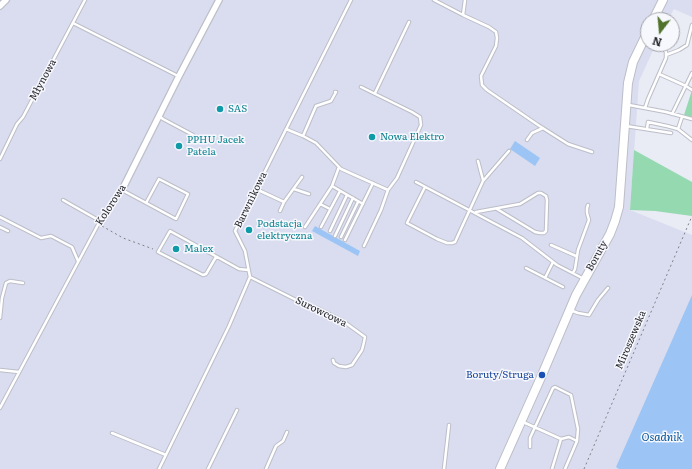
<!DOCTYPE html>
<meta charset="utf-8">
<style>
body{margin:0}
#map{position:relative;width:692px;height:469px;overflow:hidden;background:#e9ebf5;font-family:Literata,serif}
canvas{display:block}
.north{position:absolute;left:640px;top:12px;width:40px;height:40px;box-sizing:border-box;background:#f7f8fe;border:1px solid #a3a4a9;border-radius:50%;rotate:196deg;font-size:11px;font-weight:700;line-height:16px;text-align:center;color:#25262a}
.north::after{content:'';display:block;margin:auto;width:14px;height:18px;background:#50722a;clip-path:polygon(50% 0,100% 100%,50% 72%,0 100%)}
</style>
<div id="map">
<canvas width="692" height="469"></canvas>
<div class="north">N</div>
</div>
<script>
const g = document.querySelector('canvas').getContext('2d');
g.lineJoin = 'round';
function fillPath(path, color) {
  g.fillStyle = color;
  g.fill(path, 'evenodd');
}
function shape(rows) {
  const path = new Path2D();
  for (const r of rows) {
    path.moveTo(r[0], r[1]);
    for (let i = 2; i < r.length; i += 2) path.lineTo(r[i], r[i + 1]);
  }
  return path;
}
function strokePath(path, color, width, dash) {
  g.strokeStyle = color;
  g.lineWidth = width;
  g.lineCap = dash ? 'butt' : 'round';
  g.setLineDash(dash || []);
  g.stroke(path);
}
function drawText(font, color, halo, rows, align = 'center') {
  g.font = font + ' Literata,serif';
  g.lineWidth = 3;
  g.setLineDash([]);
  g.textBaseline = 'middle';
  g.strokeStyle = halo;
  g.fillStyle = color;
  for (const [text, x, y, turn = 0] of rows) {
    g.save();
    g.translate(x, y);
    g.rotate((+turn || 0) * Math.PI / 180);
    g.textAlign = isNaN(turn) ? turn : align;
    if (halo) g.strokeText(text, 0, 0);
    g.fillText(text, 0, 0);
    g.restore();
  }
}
const built = shape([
 [0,0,692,0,692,17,674,9,668,20,648,20,648,44,656,44,639,81,630,210,692,235,692,469,0,469]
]);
const green = shape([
 [692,90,692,120,684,115],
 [634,150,692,182,692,216,655,211,630,210]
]);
const water = shape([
 [515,141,540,158,535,166,510,149],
 [315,226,360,251,358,256,312,231],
 [692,295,692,469,619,469,616,467]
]);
const path = shape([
 [102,226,123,238,153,249],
 [584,469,692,216]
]);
const lane = shape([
 [434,0,463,15,489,27,496,32,497,38,496,46,481,76,482,85,487,90,538,125,568,144,592,152],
 [463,15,465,0],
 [73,23,178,76],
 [666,55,679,50,687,45,692,25],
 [659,74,686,86,692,90],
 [375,93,409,22],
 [629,105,666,112,692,119],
 [645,108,648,99,666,58,666,52,664,49,652,44],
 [672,114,692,73],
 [159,116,163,119,193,135],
 [626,126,671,133],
 [286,129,303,136,316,143,341,169,388,190,397,178,421,125,420,117,412,112,361,87],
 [647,129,648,122,667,126,678,129,692,140],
 [678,129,682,117],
 [303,136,316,106,331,101,336,92,335,92],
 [527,140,532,133,543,128],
 [0,159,17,124,23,117,85,0],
 [478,161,483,180],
 [416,182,522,238,557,265,584,279],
 [332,186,363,204],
 [425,187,407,223,437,239,447,243,452,243,455,242,483,181,509,151],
 [256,189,284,202,280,211],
 [294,189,309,194],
 [63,200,100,221],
 [284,202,302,177],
 [320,204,330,209],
 [476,212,520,204,538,193,541,193,546,196,547,200,546,231,544,233,540,233,535,232,497,209],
 [0,217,41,238,51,236,72,247,78,261],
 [0,227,8,231],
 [305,227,332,186,339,167],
 [321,227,340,191],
 [330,231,347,195],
 [335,236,353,198],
 [341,237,358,202],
 [345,240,373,183],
 [551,245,576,256],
 [364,246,381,210,388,190],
 [216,257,206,274,203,275,158,252,170,231,239,269,248,270],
 [526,268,563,287],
 [573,273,575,269,578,250,589,220,587,213,587,208,588,205],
 [250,277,296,300,317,308,343,321,365,337,364,342,362,350,352,365,346,367,339,366,334,363,333,360],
 [545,278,553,262],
 [570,310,578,313,589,315,598,300,608,288],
 [0,318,2,298,6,283,10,281,23,283],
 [0,370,19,372],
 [0,408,100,221,122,190,176,219,188,194,159,179,146,203],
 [523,422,561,439,552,469],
 [112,433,166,455],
 [561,439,569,437,577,441],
 [530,447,530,438,553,388,555,387,571,395,578,429,577,441,565,469],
 [159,469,229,326,250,277,245,251,235,231,351,0],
 [208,469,237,410],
 [266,469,276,446,283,441,287,432],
 [444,469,449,425]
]);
const street = shape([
 [0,6,6,0],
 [122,190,179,76,219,0]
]);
const secondary = shape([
 [653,20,663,0],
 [500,469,542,375,576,295,610,234,615,221,619,207,628,83,633,62,648,31]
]);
const markers = [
 [220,109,4,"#0f9aa8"],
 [372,137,4,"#0f9aa8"],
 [179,146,4,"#0f9aa8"],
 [249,230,4,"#0f9aa8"],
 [176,249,4,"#0f9aa8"],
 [542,375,4,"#1a4fb4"]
];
const streetNames = [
 ["Młynowa",43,80,-62],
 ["Barwnikowa",251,200,-64],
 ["Kolorowa",111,205,-57],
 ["Boruty",597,256,-61],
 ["Surowcowa",321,312,26],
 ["Miroszewska",631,340,-67]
];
const cultureNames = [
 ["SAS",228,109],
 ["Nowa Elektro",380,137],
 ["PPHU Jacek",187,140],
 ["Patela",187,152],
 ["Podstacja",257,224],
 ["elektryczna",257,236],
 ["Malex",184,249]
];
const transitNames = [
 ["Boruty/Struga",534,375]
];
const waterNames = [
 ["Osadnik",662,438]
];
fillPath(built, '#daddef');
fillPath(green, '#95d9b1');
fillPath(water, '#9cc5f5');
strokePath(lane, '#bcbec8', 4.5);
strokePath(street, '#bcbec8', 8);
strokePath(secondary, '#bcbec8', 10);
strokePath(path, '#7f8187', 1, [2, 3]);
strokePath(lane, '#fff', 2.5);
strokePath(street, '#fff', 5.5);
strokePath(secondary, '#fff', 8);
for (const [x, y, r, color] of markers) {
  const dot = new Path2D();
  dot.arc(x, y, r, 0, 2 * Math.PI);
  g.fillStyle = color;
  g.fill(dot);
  strokePath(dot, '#f7f8fe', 1.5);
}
drawText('10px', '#25262a', '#f7f8fe', streetNames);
drawText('10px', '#0d838f', '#f7f8fe', cultureNames, 'left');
drawText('10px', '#164399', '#f7f8fe', transitNames, 'right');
drawText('italic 11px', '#035398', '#f7f8fe', waterNames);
</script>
